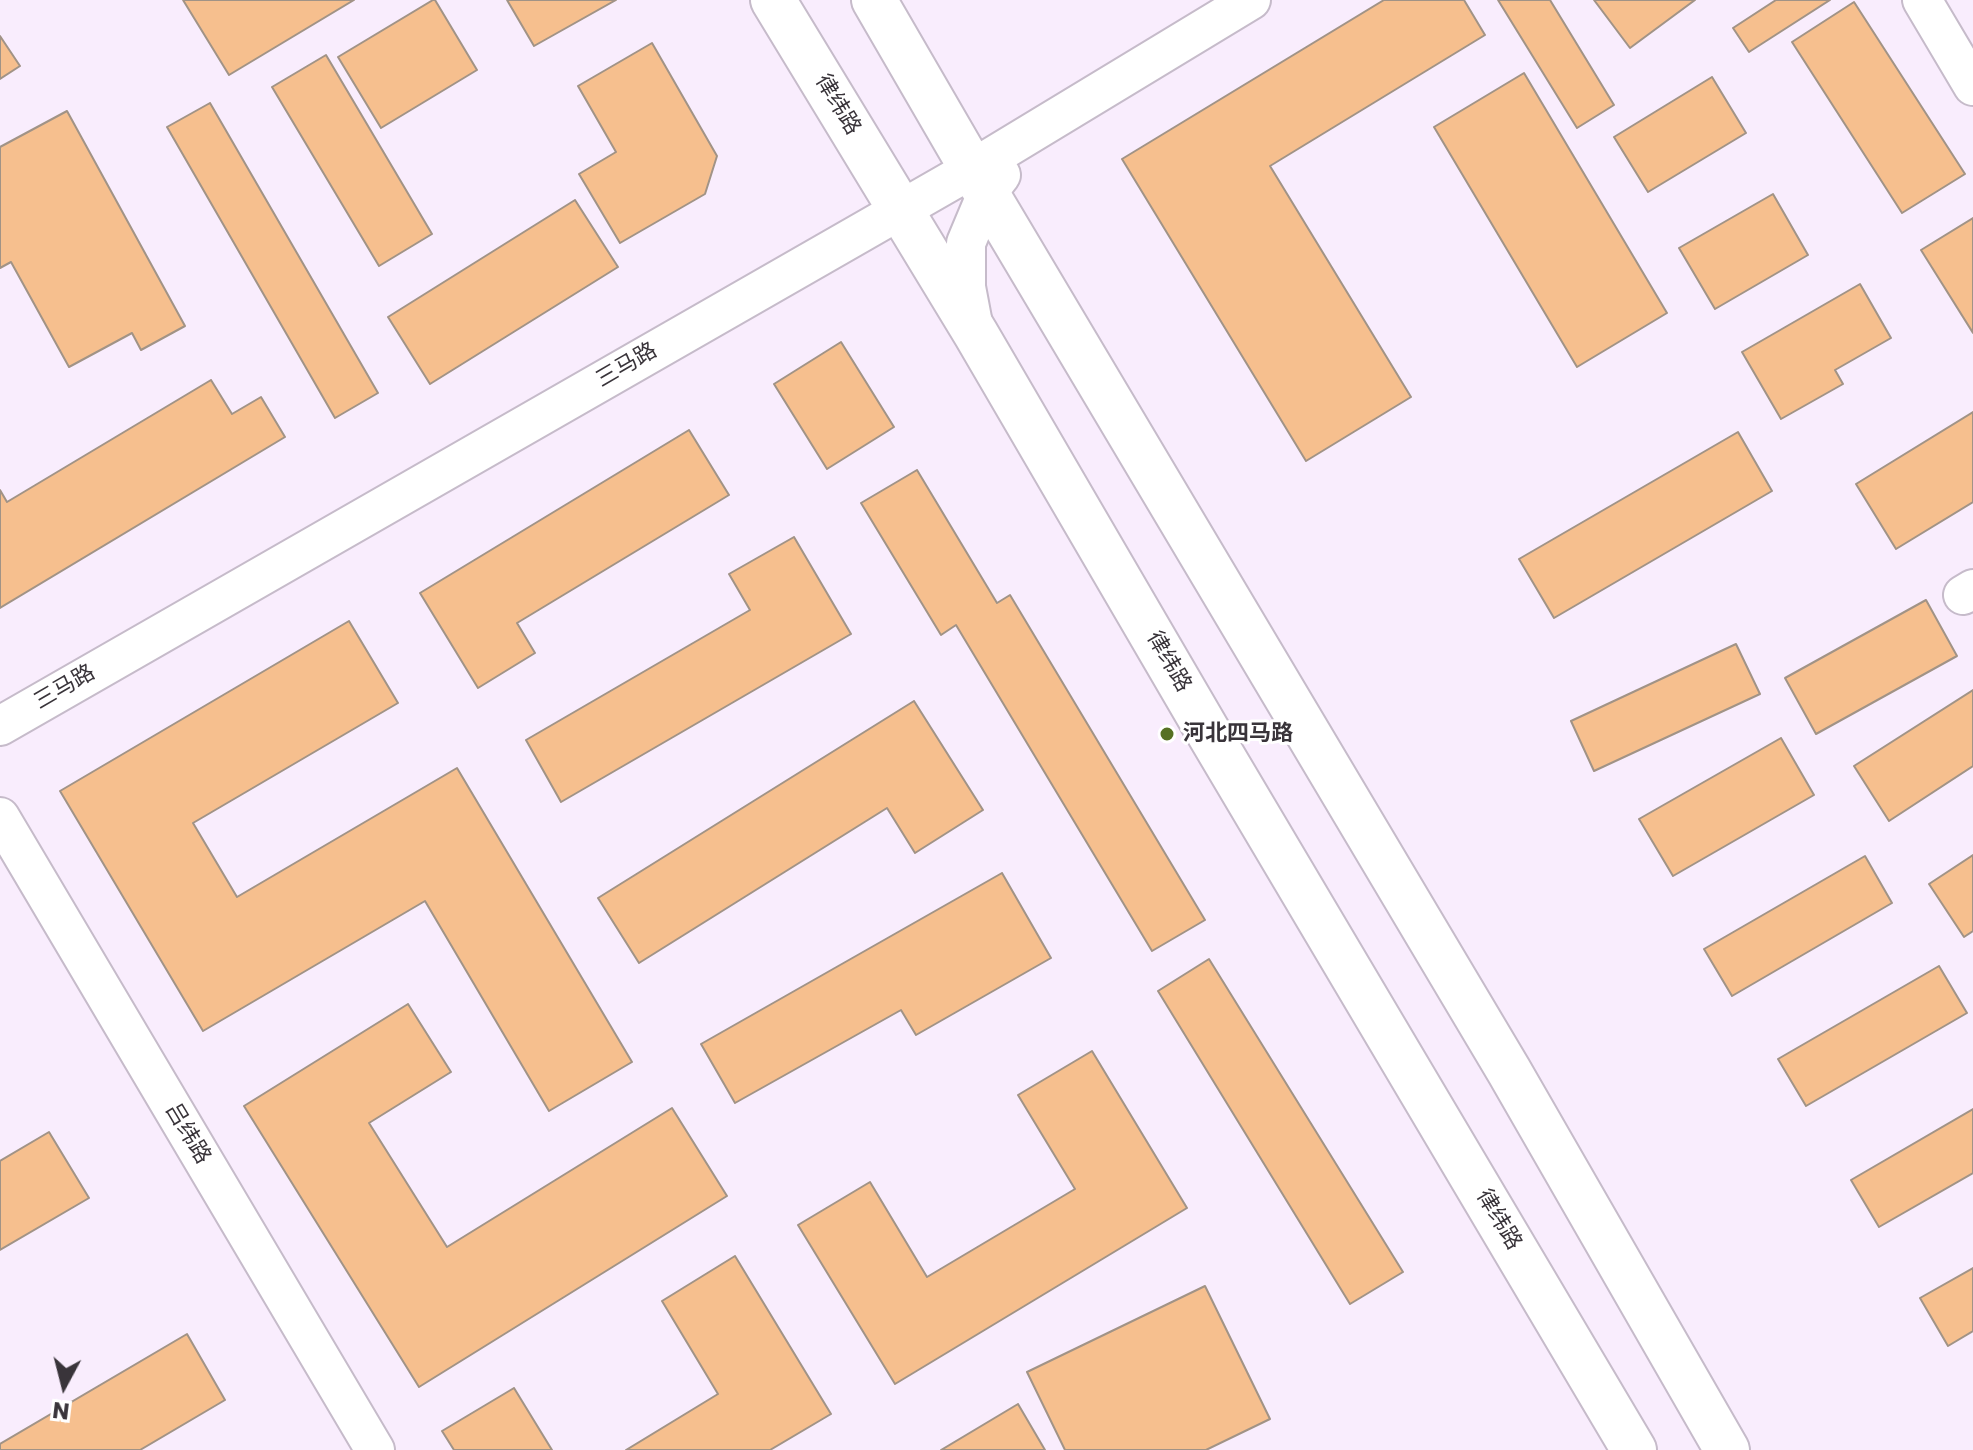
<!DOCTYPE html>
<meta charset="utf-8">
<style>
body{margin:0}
#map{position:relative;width:1973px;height:1450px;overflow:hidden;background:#f9edfd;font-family:Poppins,sans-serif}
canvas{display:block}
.north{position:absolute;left:24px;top:1346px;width:80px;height:80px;-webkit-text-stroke:6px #fff;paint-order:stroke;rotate:187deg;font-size:22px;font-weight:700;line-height:32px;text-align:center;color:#39343a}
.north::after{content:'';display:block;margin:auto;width:28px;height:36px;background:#39343a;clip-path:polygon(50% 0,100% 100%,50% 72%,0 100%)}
</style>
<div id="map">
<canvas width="1973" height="1450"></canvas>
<div class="north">N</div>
</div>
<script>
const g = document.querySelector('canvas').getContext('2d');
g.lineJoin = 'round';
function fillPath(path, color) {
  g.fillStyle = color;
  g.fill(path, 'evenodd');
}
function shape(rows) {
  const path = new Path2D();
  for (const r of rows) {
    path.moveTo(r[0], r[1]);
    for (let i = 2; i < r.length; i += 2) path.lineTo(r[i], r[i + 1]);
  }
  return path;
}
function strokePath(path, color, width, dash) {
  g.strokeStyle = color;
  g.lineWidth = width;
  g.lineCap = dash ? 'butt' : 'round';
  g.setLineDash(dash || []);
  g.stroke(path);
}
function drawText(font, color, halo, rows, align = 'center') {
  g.font = font + ' Poppins,"Noto Sans SC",sans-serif';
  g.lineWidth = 6;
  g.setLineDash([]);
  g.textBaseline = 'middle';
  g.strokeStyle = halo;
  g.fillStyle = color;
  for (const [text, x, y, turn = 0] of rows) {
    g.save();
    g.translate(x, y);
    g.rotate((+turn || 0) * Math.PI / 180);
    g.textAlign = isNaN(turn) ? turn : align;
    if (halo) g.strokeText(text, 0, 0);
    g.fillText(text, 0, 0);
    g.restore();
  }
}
const building = shape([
 [183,0,354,0,229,75,183,0],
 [433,0,435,0,477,70,381,128,338,57,433,0],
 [507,0,616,0,534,46,507,0],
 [1384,0,1464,0,1485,35,1270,166,1411,397,1306,461,1122,159,1384,0],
 [1498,0,1550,0,1614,105,1577,128,1498,0],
 [1594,0,1695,0,1630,48,1594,0],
 [1776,0,1830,0,1749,52,1733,28,1776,0],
 [1854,2,1965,174,1902,213,1792,42,1854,2],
 [0,36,20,66,0,79,0,36],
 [652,43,717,156,705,194,620,243,579,174,616,152,578,86,652,43],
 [326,55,432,234,379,266,272,87,326,55],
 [1524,73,1667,313,1577,367,1434,127,1524,73],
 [1712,77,1746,133,1648,192,1614,137,1712,77],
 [210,103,378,393,335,418,167,127,210,103],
 [67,111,185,326,141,350,132,333,69,367,11,262,0,268,0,147,67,111],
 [1773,194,1808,255,1715,309,1679,248,1773,194],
 [575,200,618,267,430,384,388,317,575,200],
 [1973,218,1973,333,1921,250,1973,218],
 [1860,284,1891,338,1835,370,1843,384,1781,419,1742,352,1860,284],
 [841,342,894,427,827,469,774,384,841,342],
 [211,380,232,414,261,397,285,437,0,608,0,490,7,502,211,380],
 [1973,412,1973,502,1896,549,1856,484,1973,412],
 [689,430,729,495,517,623,535,653,478,688,420,593,689,430],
 [1738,432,1772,491,1554,618,1519,559,1738,432],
 [917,470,997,603,1010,595,1205,920,1152,951,956,625,941,635,861,503,917,470],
 [794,537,851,634,561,802,526,740,750,610,729,574,794,537],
 [1926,600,1957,656,1816,734,1785,678,1926,600],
 [349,621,398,703,193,823,237,897,457,768,632,1062,549,1111,425,901,203,1031,60,791,349,621],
 [1736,644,1760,694,1594,771,1571,721,1736,644],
 [1973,690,1973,766,1889,821,1854,766,1973,690],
 [914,701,983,810,915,853,887,808,639,963,598,898,914,701],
 [1781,738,1814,795,1673,876,1639,819,1781,738],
 [1973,855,1973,931,1964,937,1929,884,1973,855],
 [1865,856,1892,903,1732,996,1704,949,1865,856],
 [1002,873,1051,958,916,1035,901,1010,735,1103,701,1044,1002,873],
 [1209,959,1403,1272,1350,1304,1158,991,1209,959],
 [1939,966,1967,1013,1806,1106,1778,1059,1939,966],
 [408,1004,451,1072,369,1123,447,1247,672,1108,727,1196,419,1387,244,1106,408,1004],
 [1092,1051,1187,1208,895,1384,798,1225,870,1182,927,1277,1075,1189,1018,1095,1092,1051],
 [1973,1109,1973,1173,1879,1227,1851,1180,1973,1109],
 [49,1132,89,1198,0,1250,0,1161,49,1132],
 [735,1256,831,1414,770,1450,626,1450,718,1394,662,1301,735,1256],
 [1973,1268,1973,1331,1948,1346,1920,1298,1973,1268],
 [1205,1286,1270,1419,1206,1450,1065,1450,1027,1372,1205,1286],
 [187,1334,225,1400,140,1450,0,1450,0,1444,187,1334],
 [514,1388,552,1450,454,1450,442,1431,514,1388],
 [1018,1404,1045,1450,941,1450,1018,1404]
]);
const minor = shape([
 [1922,0,1973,86],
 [973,324,966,287,966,243,987,193,1001,175],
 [1963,595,1973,589],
 [0,726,972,169,1251,0],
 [0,817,375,1450]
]);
const major = shape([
 [773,0,976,334,1207,730,1634,1450],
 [874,0,972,169,1509,1071,1727,1450]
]);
const markers = [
 [1167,734,8,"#567023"]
];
const streetNames = [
 ["律纬路",837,105,59],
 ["三马路",627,366,-30],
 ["律纬路",1168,662,60],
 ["三马路",65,688,-30],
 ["吕纬路",187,1134,59],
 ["律纬路",1498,1220,59]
];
const poiNames = [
 ["河北四马路",1183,734]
];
fillPath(building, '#f6bf8e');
strokePath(building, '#a19386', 2);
strokePath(minor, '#c6bbca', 42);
strokePath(major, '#c6bbca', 48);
strokePath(minor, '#fff', 38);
strokePath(major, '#fff', 44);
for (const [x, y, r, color] of markers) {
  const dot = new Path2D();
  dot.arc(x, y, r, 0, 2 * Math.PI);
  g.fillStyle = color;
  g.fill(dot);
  strokePath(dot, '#fff', 3);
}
drawText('22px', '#39343a', '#fff', streetNames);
drawText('bold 22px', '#39343a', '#fff', poiNames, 'left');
</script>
